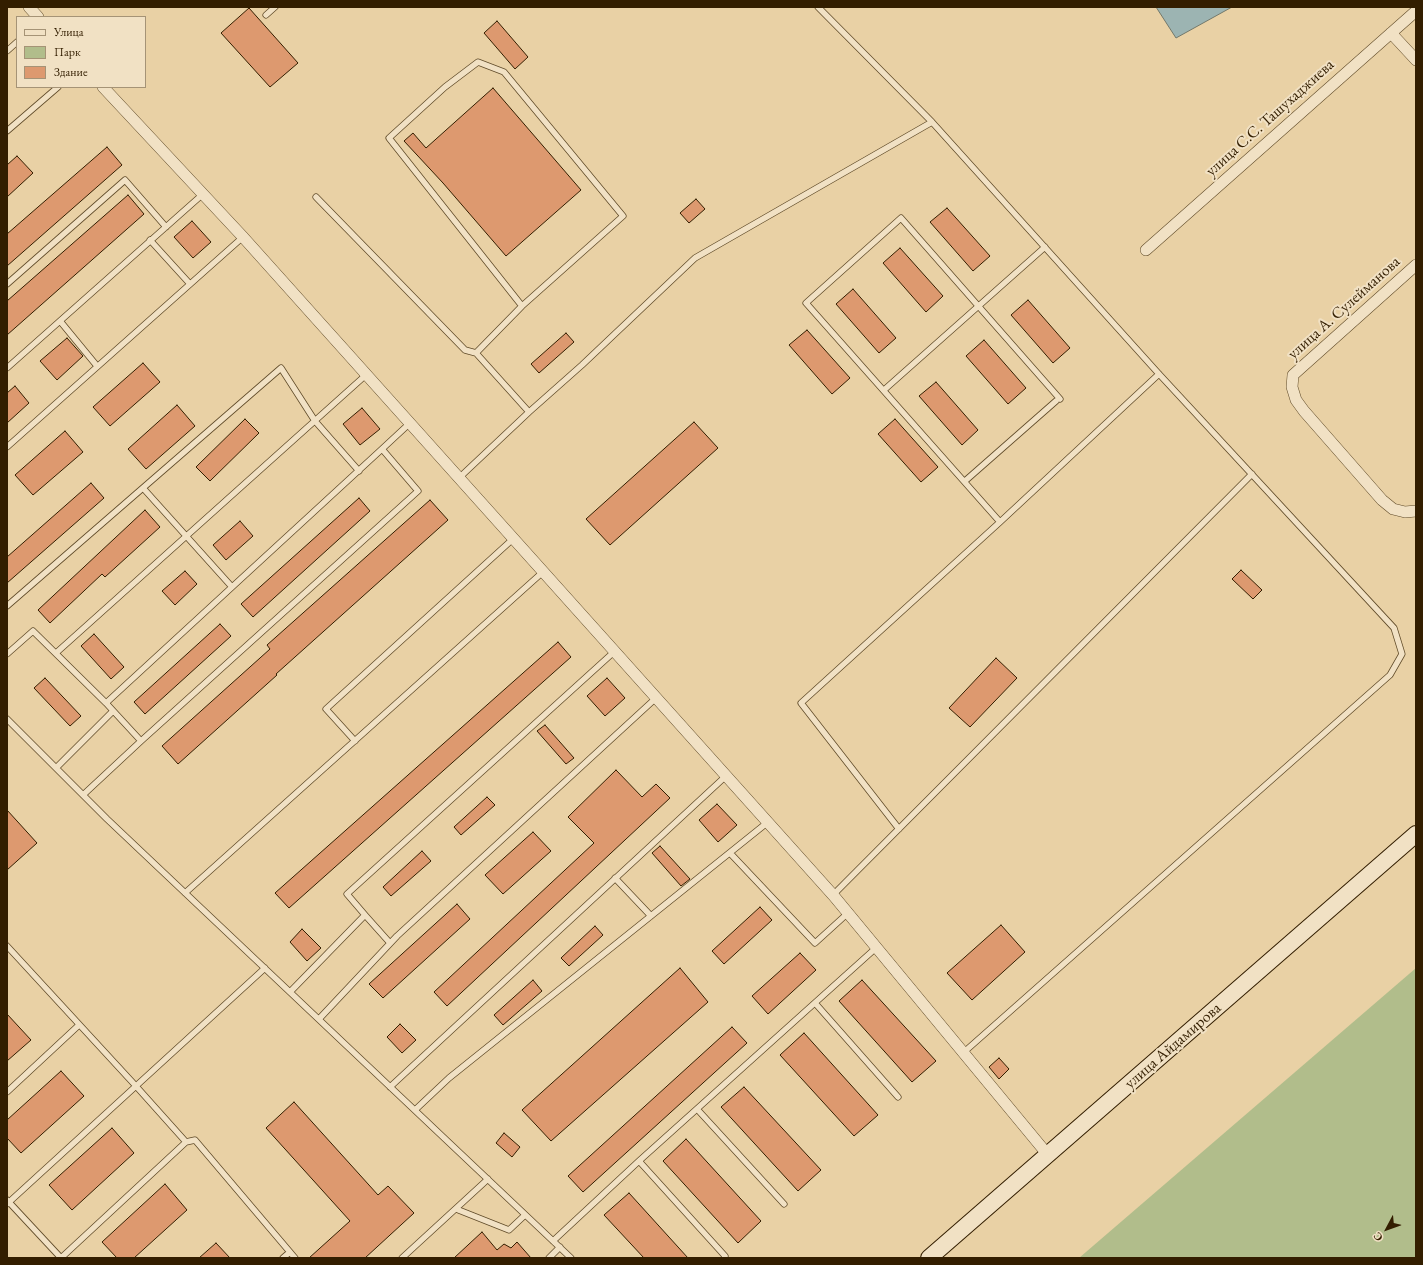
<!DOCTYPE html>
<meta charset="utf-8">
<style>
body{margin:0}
#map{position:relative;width:1423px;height:1265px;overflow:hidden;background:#e9d1a5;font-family:"EB Garamond",serif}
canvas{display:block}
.frame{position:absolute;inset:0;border:8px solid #331e00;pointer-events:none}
.legend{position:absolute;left:16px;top:16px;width:130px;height:72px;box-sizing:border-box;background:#f1e1c4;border:1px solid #a59376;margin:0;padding:5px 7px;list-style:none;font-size:12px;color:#331e00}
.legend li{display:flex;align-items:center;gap:8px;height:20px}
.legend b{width:20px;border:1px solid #a59376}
.north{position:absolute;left:1367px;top:1209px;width:40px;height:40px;-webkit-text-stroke:3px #f1e1c4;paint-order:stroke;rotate:229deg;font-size:11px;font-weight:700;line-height:16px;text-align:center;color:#331e00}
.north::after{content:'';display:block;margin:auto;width:14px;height:18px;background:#331e00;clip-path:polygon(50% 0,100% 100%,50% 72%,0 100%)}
</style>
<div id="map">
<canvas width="1423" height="1265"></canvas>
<div class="frame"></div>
<ul class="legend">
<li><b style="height:5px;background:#f1e1c4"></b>Улица</li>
<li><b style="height:11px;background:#b1bd8b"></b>Парк</li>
<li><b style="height:11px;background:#dd996f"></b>Здание</li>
</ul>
<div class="north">С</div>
</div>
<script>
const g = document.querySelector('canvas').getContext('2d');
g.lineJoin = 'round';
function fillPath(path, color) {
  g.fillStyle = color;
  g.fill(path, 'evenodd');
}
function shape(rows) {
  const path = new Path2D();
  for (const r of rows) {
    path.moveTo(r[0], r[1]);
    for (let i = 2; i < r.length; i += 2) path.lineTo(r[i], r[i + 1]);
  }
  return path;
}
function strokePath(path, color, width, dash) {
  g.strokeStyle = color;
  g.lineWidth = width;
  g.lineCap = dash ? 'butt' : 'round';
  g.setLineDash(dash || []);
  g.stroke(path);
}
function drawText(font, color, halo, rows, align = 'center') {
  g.font = font + ' "EB Garamond",serif';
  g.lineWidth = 4;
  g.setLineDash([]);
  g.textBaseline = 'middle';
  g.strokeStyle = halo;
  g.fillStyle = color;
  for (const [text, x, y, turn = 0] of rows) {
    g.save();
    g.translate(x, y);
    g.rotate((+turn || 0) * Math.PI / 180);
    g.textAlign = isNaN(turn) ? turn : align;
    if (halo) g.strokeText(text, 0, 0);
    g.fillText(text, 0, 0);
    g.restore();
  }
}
const green = shape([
 [1416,968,1416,1258,1079,1258]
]);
const water = shape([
 [1156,7,1232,7,1176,38,1156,7]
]);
const building = shape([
 [249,8,298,63,270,87,221,33,249,8],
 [497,21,528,57,515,69,484,33,497,21],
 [493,88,581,190,506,256,443,183,404,141,413,133,426,148,493,88],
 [107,147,122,165,7,266,7,234,107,147],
 [17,156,33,173,7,197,7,165,17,156],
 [128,195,144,214,7,335,7,301,128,195],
 [696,199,705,209,689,223,680,213,696,199],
 [947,208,990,256,973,271,930,222,947,208],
 [192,221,211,242,193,258,174,237,192,221],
 [900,248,943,296,926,312,883,263,900,248],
 [853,289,896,338,879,353,836,304,853,289],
 [1028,300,1070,348,1053,363,1011,315,1028,300],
 [807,330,850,378,832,394,789,345,807,330],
 [566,333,574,342,539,373,531,364,566,333],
 [67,338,83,356,57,380,40,361,67,338],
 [984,340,1026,388,1008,404,966,356,984,340],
 [143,363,160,382,110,426,93,407,143,363],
 [936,382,978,430,962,445,919,396,936,382],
 [15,386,29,403,7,423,7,393,15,386],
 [177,405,195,426,146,469,128,449,177,405],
 [362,408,380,429,360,445,343,424,362,408],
 [245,419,259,433,210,481,196,467,245,419],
 [895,419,938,467,921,482,878,434,895,419],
 [694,422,718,448,610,545,586,519,694,422],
 [65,431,83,452,33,495,15,475,65,431],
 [91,483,104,498,7,583,7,557,91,483],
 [359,498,370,511,253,617,241,604,359,498],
 [430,500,448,520,276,674,277,675,178,764,162,746,270,649,267,645,430,500],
 [145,510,160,527,105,577,102,574,50,623,38,610,145,510],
 [240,521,253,536,226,560,213,545,240,521],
 [1241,570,1262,590,1253,599,1232,579,1241,570],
 [185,571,197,584,175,605,162,591,185,571],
 [220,624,231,636,145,714,134,702,220,624],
 [94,634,124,667,111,679,81,646,94,634],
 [558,642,571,657,289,908,275,893,558,642],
 [996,658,1017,678,970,727,949,708,996,658],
 [45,678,81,716,70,726,34,688,45,678],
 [607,678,625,698,605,716,587,696,607,678],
 [545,725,574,758,566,764,537,731,545,725],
 [616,770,642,797,656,784,670,798,447,1006,434,992,594,843,568,817,616,770],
 [487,797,495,805,461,835,454,827,487,797],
 [717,804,737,825,718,842,699,820,717,804],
 [7,810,37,843,7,870,7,810],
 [533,832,551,851,503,894,485,875,533,832],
 [660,846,690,879,681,886,652,853,660,846],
 [422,851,431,861,391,896,383,887,422,851],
 [457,904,470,919,383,998,369,984,457,904],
 [760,907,772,920,724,964,712,951,760,907],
 [1001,925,1025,952,972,1000,947,973,1001,925],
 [595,926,603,935,569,966,561,958,595,926],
 [302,929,321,948,307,961,290,942,302,929],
 [800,953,816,970,768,1014,752,996,800,953],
 [680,968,708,1002,551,1141,522,1110,680,968],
 [533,980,542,991,503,1025,494,1015,533,980],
 [862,980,936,1061,912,1082,839,1001,862,980],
 [7,1014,31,1040,7,1061,7,1014],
 [400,1024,416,1040,402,1053,387,1037,400,1024],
 [732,1027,747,1043,583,1192,568,1176,732,1027],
 [804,1033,878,1115,854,1136,780,1055,804,1033],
 [999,1058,1009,1069,999,1079,989,1067,999,1058],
 [61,1071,84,1096,21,1153,7,1138,7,1120,61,1071],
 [744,1087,821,1170,798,1191,721,1107,744,1087],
 [294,1102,378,1195,388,1186,414,1213,365,1258,309,1258,350,1221,266,1128,294,1102],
 [112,1128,134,1153,72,1210,49,1185,112,1128],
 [504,1133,520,1147,512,1157,496,1143,504,1133],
 [686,1139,761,1221,738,1243,663,1161,686,1139],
 [165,1184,187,1210,134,1258,117,1258,102,1242,165,1184],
 [629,1193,688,1258,644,1258,604,1215,629,1193],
 [482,1232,497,1250,504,1244,511,1248,517,1242,531,1258,454,1258,482,1232],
 [216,1243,230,1258,199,1258,216,1243]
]);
const service = shape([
 [818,7,932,122,1159,374,1394,628,1402,654,1390,675,963,1053],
 [266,15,275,7],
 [7,51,17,42],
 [7,131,58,87],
 [316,197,465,350,476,353,529,412],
 [150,240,190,284],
 [7,284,125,180,166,227],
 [60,321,97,366],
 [476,353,522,306,623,216,504,72,478,62,445,87,389,138,522,306],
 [7,368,203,194],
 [884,390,1045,247],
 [7,447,243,237],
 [460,477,529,412,582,365,695,258,932,122],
 [965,481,1056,401],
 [143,488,232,587],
 [1000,522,806,303,901,218,1060,399],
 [7,606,281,368,315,421,359,471],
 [56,653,367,374],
 [7,654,33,631,106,703,141,741],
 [106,703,382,449],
 [7,719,107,819,571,1258],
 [355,741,326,709,514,538],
 [56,768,113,711],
 [83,795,141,741,418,491,382,449,410,423],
 [899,829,801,703,1000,522,1159,374],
 [730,853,815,943,848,913],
 [615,878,651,916],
 [185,893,544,571],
 [833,895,1252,474],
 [365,915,390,943],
 [7,946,135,1085,186,1142,195,1140,295,1258],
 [290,992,365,915,347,894,615,651],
 [815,1003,898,1097],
 [319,1019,397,936,656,698],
 [390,1087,727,775],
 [7,1092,79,1025],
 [697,1109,784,1204],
 [415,1110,449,1078,768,822],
 [639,1161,725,1256],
 [7,1200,61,1258],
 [7,1204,265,968],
 [456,1209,509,1230,525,1215],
 [553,1241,639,1161,877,947],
 [61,1258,186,1142],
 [283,1258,290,1252],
 [402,1258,488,1179],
 [549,1258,560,1247]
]);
const minor = shape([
 [29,7,38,17],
 [1391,33,1416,60],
 [103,87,243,237,833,895,1048,1155],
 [1146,250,1416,11],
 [1416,265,1293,375,1292,387,1296,400,1304,411,1382,500,1393,509,1405,512,1416,511]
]);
const secondary = shape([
 [929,1258,1416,834]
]);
const streetNames = [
 ["улица С.С. Ташухаджиева",1270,118,-42],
 ["улица А. Сулейманова",1344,308,-42],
 ["улица Айдамирова",1173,1046,-41]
];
fillPath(green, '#b1bd8b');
fillPath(water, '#9cb4b2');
strokePath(water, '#72786b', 1);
fillPath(building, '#dd996f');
strokePath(building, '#331e00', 1);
strokePath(service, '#604b29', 7);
strokePath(minor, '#604b29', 12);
strokePath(secondary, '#331e00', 18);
strokePath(service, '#f1e1c4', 5.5);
strokePath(minor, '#f1e1c4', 11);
strokePath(secondary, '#f1e1c4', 16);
drawText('16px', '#331e00', '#f1e1c4', streetNames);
</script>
